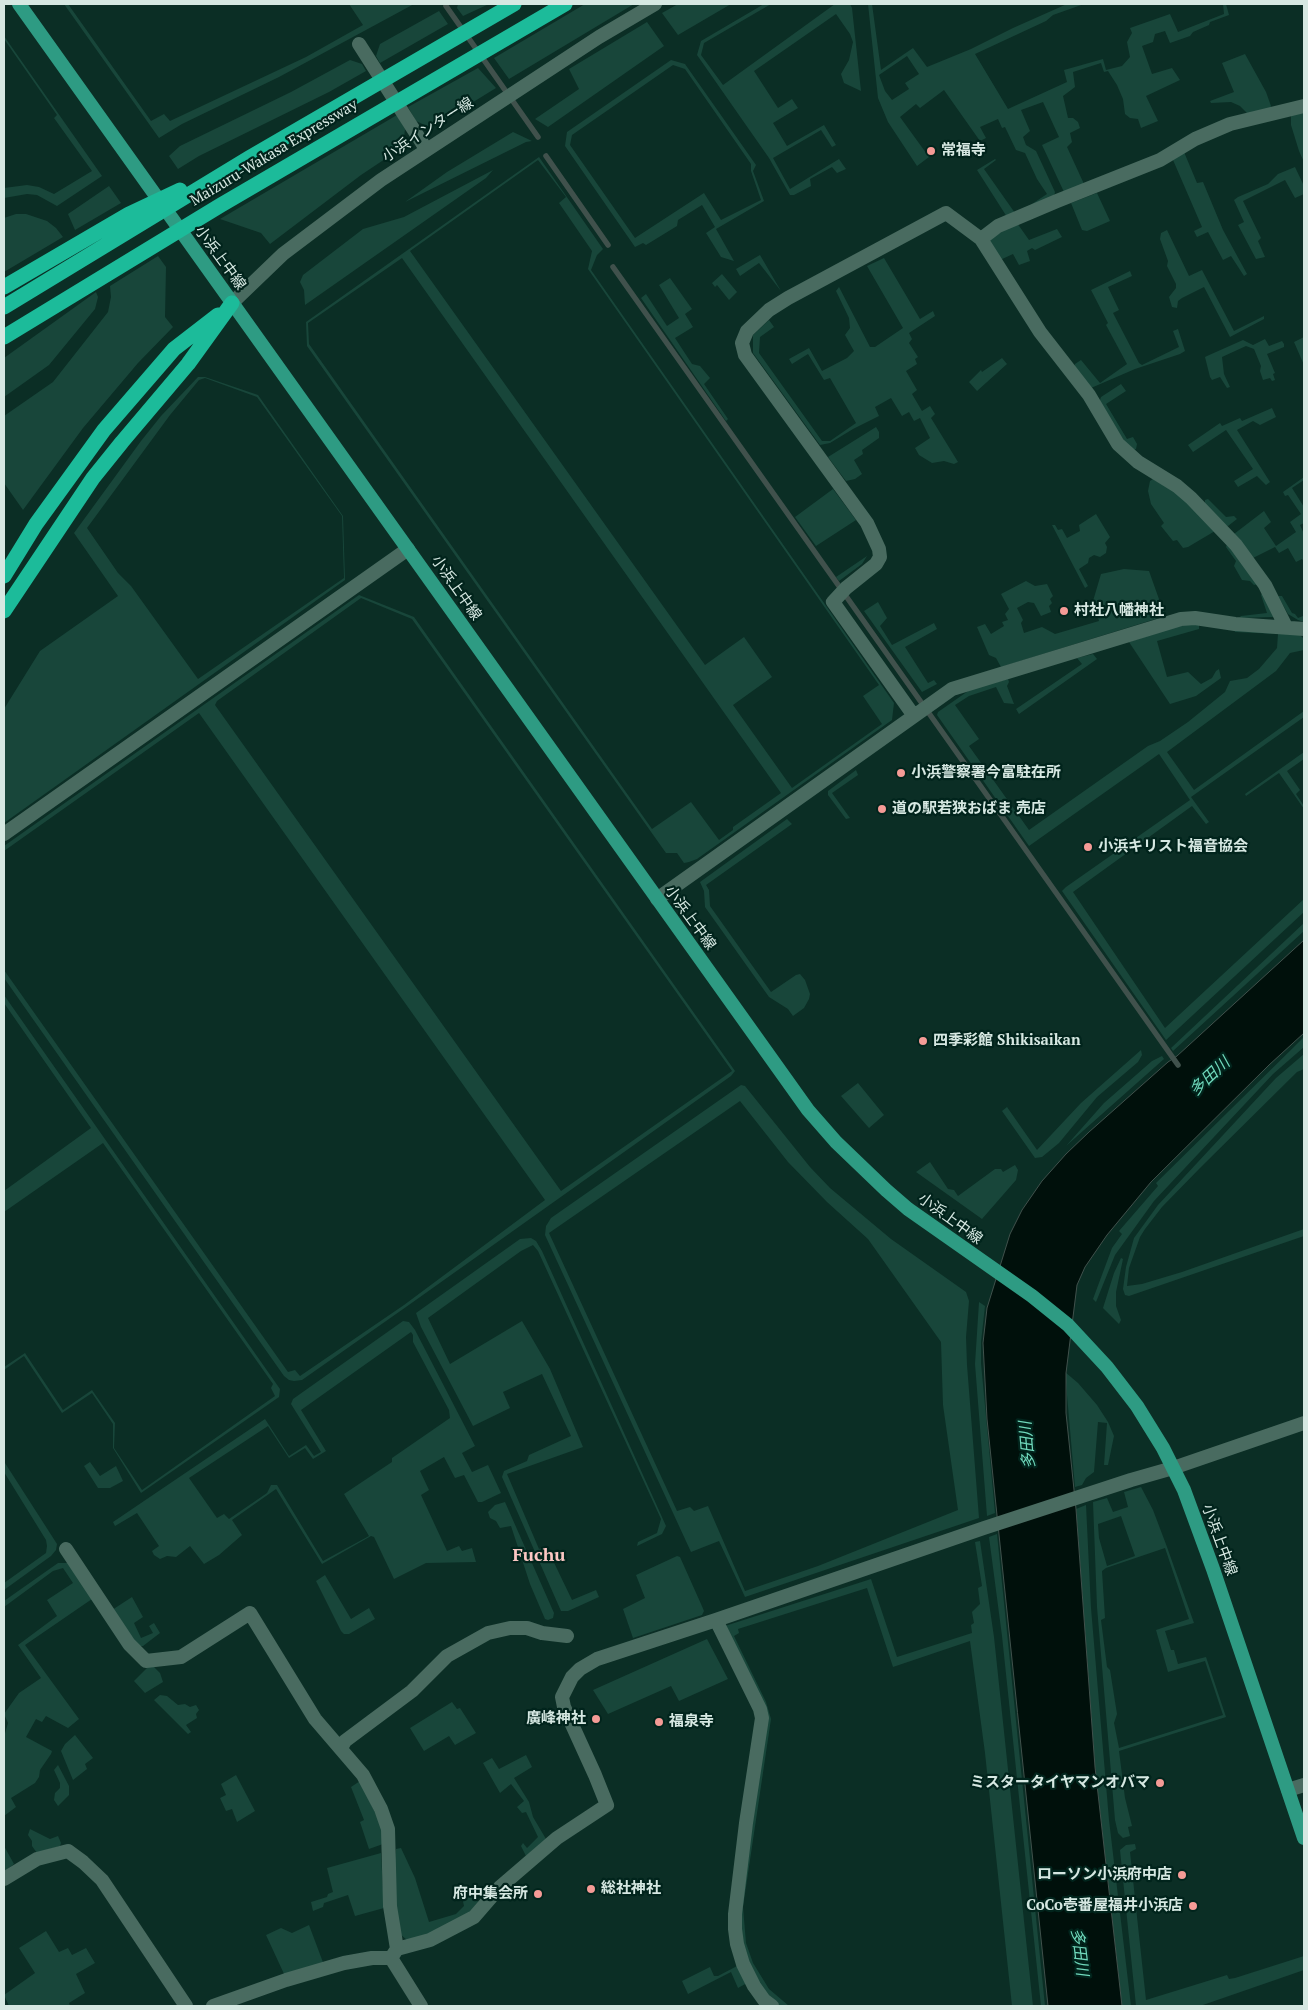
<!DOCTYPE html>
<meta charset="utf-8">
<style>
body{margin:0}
#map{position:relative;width:1308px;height:2010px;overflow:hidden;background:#0b2e25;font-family:"PT Serif",serif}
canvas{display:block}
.frame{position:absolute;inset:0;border:5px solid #d6e8e2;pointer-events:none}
</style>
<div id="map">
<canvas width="1308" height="2010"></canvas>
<div class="frame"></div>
</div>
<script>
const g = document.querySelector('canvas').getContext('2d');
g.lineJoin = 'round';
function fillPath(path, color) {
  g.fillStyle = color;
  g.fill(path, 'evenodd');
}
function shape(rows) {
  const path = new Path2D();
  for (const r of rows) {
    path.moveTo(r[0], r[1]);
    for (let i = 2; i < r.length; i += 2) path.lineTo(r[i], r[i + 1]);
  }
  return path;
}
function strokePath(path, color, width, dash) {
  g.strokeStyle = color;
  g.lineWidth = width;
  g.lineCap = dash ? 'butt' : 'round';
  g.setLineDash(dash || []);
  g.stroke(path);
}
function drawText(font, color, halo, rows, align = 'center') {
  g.font = font + ' "PT Serif","Noto Sans JP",serif';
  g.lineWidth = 4.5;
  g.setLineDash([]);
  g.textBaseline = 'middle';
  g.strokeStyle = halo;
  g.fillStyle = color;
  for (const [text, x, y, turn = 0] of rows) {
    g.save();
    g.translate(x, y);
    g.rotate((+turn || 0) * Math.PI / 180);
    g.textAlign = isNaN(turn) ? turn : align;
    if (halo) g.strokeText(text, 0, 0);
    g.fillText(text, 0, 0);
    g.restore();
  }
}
const green = shape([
 [64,4,68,4,151,121,164,114,170,121,306,57,363,25,349,4,414,4,279,77,182,124,159,138],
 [458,4,489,4,463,16,457,8],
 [585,4,634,4,509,79,494,58],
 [678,4,731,4,678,35,662,13],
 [764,4,771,4,704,43,701,55,723,85,835,4,850,4,852,8,861,91,844,83,841,74,849,60,853,42,850,34,836,14,754,71,778,108,792,99,798,108,773,123,787,146,824,125,836,145,832,147,821,130,773,158,790,189,839,159,846,169,837,173,832,167,810,179,811,186,794,195,790,195,769,158,697,55,701,41],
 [868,4,872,4,881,70,913,48,927,67,971,49,1013,28,1067,4,1084,4,1053,15,1046,21,975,54,1008,109,1067,82,1064,70,1103,59,1106,70,1122,66,1130,57,1127,42,1132,33,1130,28,1170,14,1178,32,1224,14,1223,4,1226,4,1229,15,1210,22,1209,25,1193,32,1190,36,1170,43,1165,31,1155,34,1153,42,1142,46,1152,74,1172,68,1180,80,1146,96,1158,121,1141,128,1138,119,1130,118,1125,114,1123,99,1117,85,1108,71,1104,72,1101,63,1073,72,1075,87,1063,96,1068,118,1073,118,1078,122,1080,128,1070,133,1072,142,1067,147,1084,184,1064,192,1042,145,1059,137,1043,102,1021,110,1030,131,1023,137,1026,145,1036,151,1055,192,1054,196,1023,210,1047,194,1037,179,1025,153,1016,150,1005,127,1002,128,998,119,980,127,986,138,980,141,944,90,920,108,916,104,900,117,929,157,917,166,888,122,878,98],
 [907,56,919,74,905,83,909,89,892,100,885,91,879,75],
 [439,11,448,24,380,63,376,56,380,44],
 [647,22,664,46,548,127,535,119,579,89,569,69],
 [4,36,102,176,57,206,37,195,27,194,4,198,4,188,27,185,39,187,54,194,92,171,54,118,57,115,4,39],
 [1245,54,1266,92,1271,106,1270,109,1248,114,1240,106,1231,102,1211,103,1210,101,1234,92,1222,63],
 [350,60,362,64,366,71,329,92,199,156,178,169,169,156,180,146,291,92],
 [671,60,685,64,756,165,753,171,764,201,716,229,734,261,721,257,706,233,715,227,702,205,678,220,677,226,646,245,643,243,635,247,565,146,567,132],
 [673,65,685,69,751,164,751,171,761,200,721,220,704,193,635,238,570,145,572,135],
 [478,68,496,88,431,128,416,121,408,107],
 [1304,111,1304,162,1299,151,1291,125,1291,114],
 [397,115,405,129,403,147,361,175,270,244,261,233,220,219],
 [513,132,532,141,526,142,405,202,447,172],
 [1184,152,1197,183,1203,182,1223,230,1247,274,1244,276,1231,256,1223,260,1208,232,1197,237,1194,231,1202,227,1173,160],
 [539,157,603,249,597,255,591,270,894,703,892,720,697,859,689,862,684,863,677,853,666,853,307,346,306,322],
 [538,160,566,197,559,203,592,251,588,269,879,685,863,696,882,724,792,788,733,705,772,677,744,637,705,665,410,251],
 [402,258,781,793,733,827,733,830,719,840,691,802,652,829,309,344,308,323],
 [995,159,996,160,984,169,1015,213,1007,217,977,170],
 [1295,167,1304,186,1304,194,1295,198,1285,180,1243,201,1261,238,1258,241,1265,257,1256,259,1238,225,1244,222,1234,200,1238,197,1268,184,1278,174],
 [493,170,486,178,305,305,304,290,300,282,303,275,363,229,404,217],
 [109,186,121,203,75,230,68,214],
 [1097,193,1110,221,1087,231,1082,230,1071,203],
 [16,214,26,214,47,221,56,228,63,237,4,272,4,218],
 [1017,223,1029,240,1057,229,1062,237,1035,250,1032,248,1027,251,1030,261,1019,265,1013,254,1000,260,989,242,993,237],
 [1167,230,1189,276,1202,270,1234,331,1264,316,1264,319,1230,337,1204,287,1182,298,1178,301,1177,308,1172,307,1169,297,1176,288,1176,284,1167,266,1168,261,1160,239,1161,233],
 [760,255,781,291,759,263,740,276,736,269],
 [158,256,166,267,165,317,173,327,138,363,83,428,23,510,4,483,4,416,53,382,108,312,111,297,110,286],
 [884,258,920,319,933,311,935,316,909,333,912,339,909,343,918,357,915,359,917,364,906,371,917,390,912,394,922,411,930,406,935,414,931,418,958,462,954,464,944,461,932,463,919,455,915,448,930,438,920,418,914,421,909,412,902,416,891,398,875,407,879,416,853,429,830,443,820,445,753,353,753,335,769,320,774,327,760,337,759,353,822,441,830,441,856,423,830,378,824,380,808,354,792,364,789,359,809,348,822,371,847,358,854,351,845,335,850,328,849,318,836,291,839,287,870,347,875,347,903,328,867,266],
 [1130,271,1132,276,1108,287,1119,310,1113,313,1139,363,1142,365,1179,347,1173,331,1178,329,1185,351,1180,354,1135,369,1091,388,1074,368,1075,364,1081,360,1100,383,1127,364,1106,325,1108,323,1091,290],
 [722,274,737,292,729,300,717,285,715,287,712,283],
 [670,278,692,309,685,314,693,327,675,338,692,364,700,366,710,378,704,384,728,419,726,421,641,298,646,294,667,326,679,318,659,285],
 [96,292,98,297,95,309,49,365,4,397,4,358],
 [1304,337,1304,365,1294,342],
 [1265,339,1269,346,1282,341,1284,344,1284,347,1267,354,1275,373,1273,374,1275,380,1272,381,1270,378,1263,380,1260,371,1261,366,1254,349,1246,346,1222,357,1224,374,1230,387,1227,388,1220,377,1212,380,1210,377,1205,357,1207,356,1243,340,1253,345],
 [1002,358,1007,364,977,391,969,382,981,370,982,372],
 [198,377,205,377,258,395,343,516,345,580,4,823,4,709,40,651,118,596,74,533,141,441,161,416],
 [205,378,257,397,342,516,344,578,198,679,131,586,118,573,87,528,170,415,199,380],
 [1121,384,1126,391,1106,404,1127,439,1133,437,1137,444,1136,449,1131,451,1099,403,1101,397],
 [1272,408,1276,417,1260,425,1253,421,1237,430,1270,482,1266,485,1257,476,1238,487,1234,481,1253,469,1226,430,1193,452,1188,445,1220,423,1222,426,1240,418,1242,421],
 [876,427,879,432,879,438,862,450,863,454,854,460,862,474,855,479,846,481,828,457],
 [1304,477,1304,480,1292,488,1304,507,1304,523,1300,525,1304,534,1304,562,1302,559,1296,562,1288,548,1279,553,1275,547,1253,558,1234,534,1264,511,1271,522,1264,528,1276,546,1296,532,1290,522,1301,514,1288,495,1285,496,1283,492],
 [1153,479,1180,495,1215,531,1188,547,1183,548,1177,540,1173,541,1161,526,1164,523,1151,504,1148,491,1150,481],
 [833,489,856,520,816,546,795,517],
 [1208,499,1226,517,1234,516,1237,519,1228,526,1224,525,1205,505,1205,500],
 [1096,514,1110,537,1105,543,1107,547,1106,553,1100,557,1094,555,1089,558,1088,563,1079,569,1088,586,1085,588,1052,525,1055,525,1058,530,1062,529,1067,538,1080,531,1079,525],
 [1227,544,1259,584,1254,585,1250,581,1242,580,1234,566,1236,561,1226,547],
 [867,556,862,564,839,581,836,577],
 [1124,569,1149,571,1165,616,1001,667,996,658,989,655,977,627,985,624,991,634,1004,626,1002,622,1008,620,1005,614,1009,609,1001,594,1026,581,1035,586,1047,584,1053,596,1050,599,1052,603,1049,606,1051,612,1041,616,1034,603,1028,602,1017,608,1023,620,1021,623,1024,633,1042,627,1055,634,1099,621,1093,601,1101,574],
 [1263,592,1274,613,1273,617,1239,618,1241,616,1267,613,1261,595],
 [359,595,414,617,735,1071,731,1076,406,1307,302,1380,294,1381,289,1380,284,1376,4,978,4,970,288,1372,295,1370,300,1376,404,1305,545,1200,199,713,4,851,4,846],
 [361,598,412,619,732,1071,561,1191,215,705,217,701],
 [1278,596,1282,596,1292,613,1295,614,1298,618,1303,616,1304,622,1298,620,1288,614],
 [878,602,887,618,880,626,892,645,934,623,937,629,905,647,928,683,934,680,937,684,922,692,864,611],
 [1185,625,1199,625,1199,629,1157,641,1167,677,1188,672,1201,684,1212,678,1216,671,1219,669,1221,678,1196,696,1170,704,1129,642,1168,629],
 [1234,630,1300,635,1304,639,1304,650,1290,653,1276,671,1167,752,1194,790,1304,711,1304,717,1191,797,1209,822,1206,824,1192,806,1073,892,1165,1028,1304,899,1304,912,1166,1040,1062,891,1066,887,1190,800,1159,754,1029,846,937,715,938,712,971,689,1008,679,1009,682,1007,686,1014,704,1004,703,996,687,969,696,955,705,979,739,969,746,1029,830,1148,746,1160,741,1188,722,1225,692,1230,681,1247,678,1259,669,1277,648,1278,634,1235,632],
 [1093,654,1097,659,1019,714,1016,709,1082,664,1077,658],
 [1304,752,1304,759,1287,771,1300,790,1296,794,1304,806,1304,809,1279,773,1246,796,1245,794],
 [856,770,858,775,832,793,850,818,846,819,828,795,828,791],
 [787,819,792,824,706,885,709,890,710,906,771,992,796,975,800,974,805,980,810,994,809,999,804,1008,793,1016,788,1009,769,997,705,907,704,891,700,882],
 [1304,923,1304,931,1173,1051,1171,1048],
 [4,995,280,1389,279,1397,141,1493,113,1448,113,1424,92,1393,62,1413,24,1356,4,1370,4,1367,25,1353,63,1410,92,1390,115,1423,114,1448,142,1490,275,1396,271,1388,273,1384,103,1143,4,1212,4,1191,91,1128,4,1003],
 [1304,1037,1304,1047,1273,1074,1154,1201,1115,1255,1096,1302,1093,1299,1112,1248,1122,1234,1119,1231,1158,1186,1156,1183],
 [1141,1050,1142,1055,1138,1062,1097,1097,1059,1143,1042,1157,1035,1158,1002,1111,1007,1107,1037,1150,1081,1103],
 [1304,1054,1304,1069,1297,1072,1200,1168,1162,1207,1145,1229,1140,1237,1129,1268,1127,1286,1142,1284,1182,1272,1304,1229,1304,1236,1129,1296,1125,1295,1123,1289,1126,1267,1134,1238,1158,1205,1276,1078],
 [1162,1056,1164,1059,1066,1146,1104,1103,1152,1061],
 [858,1083,884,1115,869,1128,841,1096],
 [741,1085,745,1086,810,1167,830,1188,891,1239,966,1292,969,1301,966,1337,967,1365,979,1518,745,1597,719,1541,691,1552,545,1235,546,1226,551,1218],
 [740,1101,788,1162,827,1202,868,1239,941,1342,943,1405,958,1510,818,1566,745,1591,708,1506,694,1511,690,1507,677,1511,549,1233],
 [930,1162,948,1189,954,1190,958,1196,995,1169,1001,1169,1003,1172,1015,1165,1018,1170,1016,1180,982,1219,916,1172],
 [531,1238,536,1241,542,1251,666,1526,662,1534,637,1546,638,1542,657,1533,661,1519,538,1251,533,1245,521,1251,428,1318,450,1364,522,1321,550,1369,583,1447,507,1474,539,1549,546,1546,572,1600,596,1590,599,1597,568,1611,561,1611,502,1477,504,1471,527,1461,529,1455,571,1436,542,1374,503,1392,510,1408,473,1426,421,1327,416,1313,520,1239],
 [1121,1258,1123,1259,1116,1292,1116,1306,1121,1320,1119,1324,1103,1308,1114,1273],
 [979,1302,985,1306,981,1342,981,1363,995,1513,987,1516,975,1364],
 [403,1321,409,1322,415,1330,475,1446,462,1453,472,1472,488,1465,501,1493,482,1502,478,1502,464,1475,455,1478,444,1457,420,1471,429,1490,421,1495,447,1551,459,1546,462,1551,472,1548,476,1562,426,1563,394,1579,374,1537,371,1536,322,1564,276,1489,232,1520,242,1535,219,1555,204,1564,190,1546,176,1557,167,1556,160,1559,154,1555,152,1551,159,1546,137,1513,115,1526,113,1522,265,1419,289,1456,306,1445,314,1456,321,1452,291,1404,293,1399],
 [411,1332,413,1335,413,1342,449,1410,450,1418,392,1458,392,1462,344,1494,369,1536,323,1561,277,1485,271,1485,267,1493,229,1519,224,1514,217,1518,189,1478,268,1426,289,1458,305,1448,313,1459,326,1451,301,1410],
 [1065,1372,1078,1383,1097,1405,1108,1422,1114,1436,1108,1465,1104,1465,1107,1423,1098,1422,1094,1472,1086,1478,1082,1485,1075,1487],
 [90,1462,100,1476,116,1466,123,1481,110,1488,98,1488,84,1466],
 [5,1463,57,1544,56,1550,51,1556,4,1590,4,1583,46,1553,47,1546,46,1540,4,1472],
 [1141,1487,1153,1510,1167,1547,1194,1623,1165,1631,1171,1650,1174,1650,1178,1664,1206,1657,1226,1717,1119,1751,1125,1798,1132,1826,1128,1827,1130,1836,1123,1838,1118,1833,1115,1820,1097,1607,1093,1502,1107,1498,1113,1512,1128,1507,1124,1492],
 [1121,1516,1135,1556,1107,1566,1099,1538,1098,1524],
 [1165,1548,1189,1619,1156,1630,1168,1672,1205,1661,1223,1715,1119,1748,1114,1723,1117,1714,1110,1670,1107,1667,1101,1620,1105,1618,1102,1571,1106,1568],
 [505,1502,554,1613,553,1618,548,1620,545,1619,530,1584,511,1526,500,1528,496,1521,490,1518,488,1512,495,1505],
 [1086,1505,1091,1608,1109,1820,1131,2006,1122,2006,1095,1767,1076,1509],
 [997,1534,1034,1898,1045,2006,1041,2006,1002,1636,989,1537],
 [980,1541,994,1637,1033,2006,1012,2006,985,1753,970,1641,893,1667,867,1588,738,1629,739,1633,734,1636,766,1702,771,1719,743,1907,746,1943,753,1963,769,1989,789,2006,779,2006,768,1997,759,1984,741,1944,739,1914,766,1730,725,1626,871,1579,897,1657,972,1633,971,1625,974,1623,972,1612,980,1604,978,1588,982,1586,975,1542],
 [677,1556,680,1557,701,1604,704,1611,702,1615,633,1638,623,1609,645,1598,636,1575],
 [58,1563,69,1563,92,1599,25,1645,79,1719,68,1728,46,1716,42,1722,36,1719,26,1737,52,1751,51,1754,40,1770,39,1777,35,1783,11,1798,16,1807,4,1816,4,1737,8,1723,4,1714,19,1693,41,1678,18,1645,57,1616,47,1600,73,1583,63,1568,53,1571,4,1607,4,1601],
 [325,1575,351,1619,369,1608,375,1619,349,1634,344,1634,341,1631,316,1581],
 [132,1597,143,1617,134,1623,141,1638,153,1633,149,1626,154,1623,160,1633,143,1646,138,1646,112,1610],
 [707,1639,728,1679,679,1701,671,1686,608,1714,593,1690],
 [151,1664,160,1673,163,1682,145,1693,134,1681],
 [160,1695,167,1696,178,1705,185,1704,190,1707,196,1705,199,1710,196,1714,197,1718,186,1725,191,1732,188,1734,154,1700],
 [452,1702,457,1709,460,1708,476,1733,455,1745,449,1736,424,1751,410,1728],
 [75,1735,93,1758,85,1764,87,1769,73,1780,61,1751,65,1744],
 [526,1755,532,1767,514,1778,529,1802,533,1817,546,1839,526,1856,521,1846,523,1843,527,1848,538,1837,526,1812,522,1813,517,1807,524,1801,511,1784,500,1793,483,1763,492,1758,499,1769],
 [58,1765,69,1786,69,1795,58,1806,54,1800,55,1793,60,1788,60,1783,54,1770],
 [236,1775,255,1811,237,1822,232,1809,226,1811,220,1798,226,1795,221,1784],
 [360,1781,383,1829,383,1844,369,1849,360,1822,364,1820,351,1787],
 [30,1829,50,1839,58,1836,61,1843,60,1846,37,1853,32,1846,32,1841,28,1835],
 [1135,1844,1136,1849,1130,1852,1146,2000,1227,1975,1229,1979,1235,1978,1304,1956,1304,1970,1200,2006,1136,2006,1120,1850,1126,1845],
 [4,1846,14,1864,4,1872],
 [401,1848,415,1878,429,1922,456,1914,464,1906,462,1897,469,1895,476,1897,478,1902,469,1913,426,1935,407,1940,401,1935,395,1906,393,1881,396,1849],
 [381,1853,384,1908,355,1916,348,1895,324,1903,323,1907,313,1911,311,1902,327,1897,328,1894,333,1892,327,1868],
 [309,1925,324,1965,285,1976,266,1935,281,1928,292,1933],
 [46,1931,59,1952,68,1948,72,1955,86,1948,95,1963,76,1974,85,1993,69,2003,70,2006,9,2006,4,1995,35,1973,19,1948],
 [739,1965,747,1983,738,1988,731,1972,688,1994,682,1981,710,1967,714,1976,718,1976]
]);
const water = shape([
 [1304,940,1304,1033,1269,1065,1151,1182,1107,1235,1085,1267,1077,1285,1066,1373,1066,1413,1076,1509,1095,1767,1122,2006,1048,2006,987,1419,983,1343,987,1308,1010,1234,1022,1210,1042,1181,1066,1154,1089,1132,1168,1062,1177,1056,1304,940]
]);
const stream = shape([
 [446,6,538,137],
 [546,156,608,245],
 [613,267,1178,1065]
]);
const minor = shape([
 [359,44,426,149],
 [981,239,1040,332,1089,395,1118,444,1138,462,1177,486,1191,498,1236,545,1265,585,1286,627],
 [914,716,833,602,846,588,876,564,880,557,879,549,867,523,745,355,742,343,747,331,769,310,788,298,946,213,981,239,998,226,1057,201,1160,160,1195,139,1230,124,1304,106],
 [657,899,952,689,1181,619,1195,618,1235,624,1304,629],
 [66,1549,129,1644,146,1661,181,1657,250,1613,315,1719,363,1775,381,1809,388,1829,390,1906,397,1949],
 [716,1620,760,1709,762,1718,746,1823,735,1914,735,1929,737,1944,743,1964,754,1986,764,2000,772,2006],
 [341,1748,345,1741,412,1691,447,1656,488,1633,510,1628,527,1628,542,1633,567,1636],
 [1288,1790,1304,1785],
 [4,1879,37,1859,68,1851,83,1862,102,1880,186,2006],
 [391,1958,397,1949,430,1940,474,1917,500,1887,557,1838,607,1805,595,1775,564,1707,562,1697,572,1677,580,1669,597,1659,716,1620,984,1528,1131,1480,1173,1468,1304,1423],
 [391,1958,421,2006],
 [213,2006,286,1980,344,1963,372,1958,391,1958]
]);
const tertiary = shape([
 [4,834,408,549]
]);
const secondary = shape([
 [232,303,283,254,381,180,599,37,655,4]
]);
const primary = shape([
 [19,4,808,1110,836,1142,886,1190,908,1209,1032,1296,1068,1325,1107,1367,1137,1406,1163,1448,1184,1490,1213,1569,1304,1838]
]);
const motorway = shape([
 [4,287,129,214,180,190],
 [4,307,249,158,514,4],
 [4,337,221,205,565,4],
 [4,576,36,524,104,430,174,349,218,315],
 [4,611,93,478,122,442,188,364,232,303]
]);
const markers = [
 [931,151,5,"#f59b96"],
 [1064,611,5,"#f59b96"],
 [901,773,5,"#f59b96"],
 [882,809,5,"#f59b96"],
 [1088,847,5,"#f59b96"],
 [923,1041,5,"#f59b96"],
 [596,1719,5,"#f59b96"],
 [659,1722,5,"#f59b96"],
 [1160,1783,5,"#f59b96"],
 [1182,1875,5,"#f59b96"],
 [591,1889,5,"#f59b96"],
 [538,1894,5,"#f59b96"],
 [1193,1906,5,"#f59b96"]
];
const streetNames = [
 ["小浜インター線",428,130,-33],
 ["Maizuru-Wakasa Expressway",274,153,-31],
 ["小浜上中線",220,258,54],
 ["小浜上中線",456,588,55],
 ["小浜上中線",690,918,54],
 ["小浜上中線",950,1219,36],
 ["小浜上中線",1219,1540,70]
];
const poiNames = [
 ["常福寺",941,151],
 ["村社八幡神社",1074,611],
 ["小浜警察署今富駐在所",911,773],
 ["道の駅若狭おばま 売店",892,809],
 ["小浜キリスト福音協会",1098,847],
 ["四季彩館 Shikisaikan",933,1041],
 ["廣峰神社",586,1719,"right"],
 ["福泉寺",669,1722],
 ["ミスタータイヤマンオバマ",1150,1783,"right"],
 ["ローソン小浜府中店",1172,1875,"right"],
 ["総社神社",601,1889],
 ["府中集会所",528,1894,"right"],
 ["CoCo壱番屋福井小浜店",1183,1906,"right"]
];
const waterNames = [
 ["多田川",1210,1077,-43],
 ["多田川",1028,1445,-95],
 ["多田川",1079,1952,83]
];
const quarterNames = [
 ["Fuchu",539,1556]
];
fillPath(green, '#18463a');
fillPath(water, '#00100b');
strokePath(water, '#40514c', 1);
strokePath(stream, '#40514c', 5.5);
strokePath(minor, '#496b60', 14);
strokePath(tertiary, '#496b60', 14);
strokePath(secondary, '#496b60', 14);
strokePath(primary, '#2e9b83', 14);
strokePath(motorway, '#1cbb9a', 15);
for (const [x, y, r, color] of markers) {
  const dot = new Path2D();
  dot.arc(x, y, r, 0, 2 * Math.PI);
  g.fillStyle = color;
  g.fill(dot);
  strokePath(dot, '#01241c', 2);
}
drawText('15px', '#d6e8e2', '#01241c', streetNames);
drawText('bold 15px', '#d6e8e2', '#01241c', poiNames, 'left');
drawText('italic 16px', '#70d9bc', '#01241c', waterNames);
drawText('bold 18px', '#fbc7c3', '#01241c', quarterNames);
</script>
